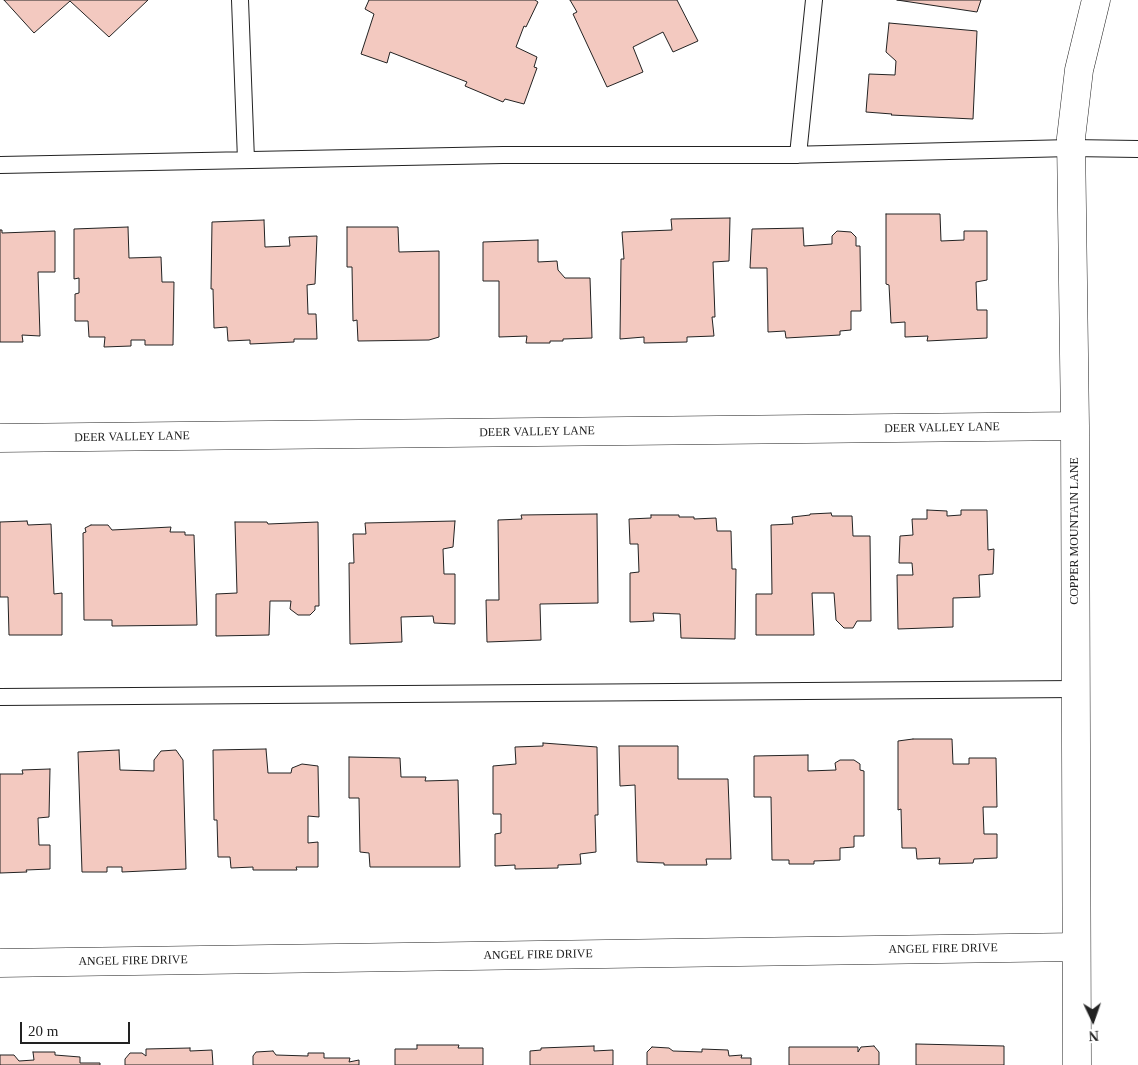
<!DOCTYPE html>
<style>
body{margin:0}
#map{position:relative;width:1138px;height:1065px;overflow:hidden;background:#fff;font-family:"Times New Roman",serif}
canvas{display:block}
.north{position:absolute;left:1068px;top:995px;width:50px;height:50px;-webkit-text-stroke:4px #fff;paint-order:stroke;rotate:177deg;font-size:14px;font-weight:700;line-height:20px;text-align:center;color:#222}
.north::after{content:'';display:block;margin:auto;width:18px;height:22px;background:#222;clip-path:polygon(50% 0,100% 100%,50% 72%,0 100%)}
.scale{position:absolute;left:20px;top:1022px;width:110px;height:22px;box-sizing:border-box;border:2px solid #222;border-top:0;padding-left:6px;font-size:15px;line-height:18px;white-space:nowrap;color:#222;-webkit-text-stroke:4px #fff;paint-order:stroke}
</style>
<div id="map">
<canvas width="1138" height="1065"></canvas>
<div class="north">N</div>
<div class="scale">20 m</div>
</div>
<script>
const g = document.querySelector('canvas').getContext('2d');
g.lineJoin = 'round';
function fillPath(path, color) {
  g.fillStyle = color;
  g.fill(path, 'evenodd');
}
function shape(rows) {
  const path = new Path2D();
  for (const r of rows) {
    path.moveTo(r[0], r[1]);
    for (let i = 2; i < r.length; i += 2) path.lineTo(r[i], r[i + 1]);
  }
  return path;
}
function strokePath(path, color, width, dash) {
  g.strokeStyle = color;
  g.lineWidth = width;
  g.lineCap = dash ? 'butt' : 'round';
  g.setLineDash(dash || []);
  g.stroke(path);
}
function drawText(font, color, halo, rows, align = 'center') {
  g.font = font + ' "Times New Roman",serif';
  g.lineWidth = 4;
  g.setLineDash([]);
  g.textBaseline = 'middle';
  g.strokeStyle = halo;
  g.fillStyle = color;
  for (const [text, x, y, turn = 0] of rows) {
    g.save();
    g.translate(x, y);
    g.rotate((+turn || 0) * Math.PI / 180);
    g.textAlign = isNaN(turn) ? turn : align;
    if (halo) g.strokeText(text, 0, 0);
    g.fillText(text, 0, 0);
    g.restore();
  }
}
const building = shape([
 [4,0,148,0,109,37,70,1,34,33,4,0],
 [369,0,535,0,538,2,526,27,524,26,516,47,537,57,534,67,537,68,524,104,505,99,503,102,465,86,467,82,390,52,387,63,361,54,374,14,365,9,369,0],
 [570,0,677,0,698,41,673,52,663,32,633,47,643,72,607,87,573,14,577,12,570,0],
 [897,0,981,0,977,12,897,0],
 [889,23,977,31,973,119,891,115,892,114,866,112,869,74,895,75,896,61,886,52,889,23],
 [886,214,940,214,941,241,964,240,964,231,987,231,987,280,976,282,977,310,987,310,987,338,927,341,928,336,905,337,905,322,891,323,889,285,886,284,886,214],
 [730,218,729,261,713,262,715,317,712,317,714,336,687,337,687,342,644,343,644,337,620,339,621,259,624,259,622,232,672,230,671,219,730,218],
 [264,220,265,247,290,246,289,237,317,236,315,284,307,285,308,314,316,314,317,339,294,339,294,342,250,344,250,340,228,341,227,327,214,328,213,289,211,289,212,222,264,220],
 [128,227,129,258,161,257,162,282,174,282,173,345,145,345,145,340,131,340,131,346,104,347,105,337,89,337,88,321,75,321,75,294,79,293,79,278,74,279,74,229,128,227],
 [347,227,398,227,399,252,439,251,439,337,429,340,358,341,357,320,353,321,352,267,347,267,347,227],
 [803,228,804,246,832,244,832,236,837,231,851,232,856,237,856,246,860,246,861,311,851,311,851,330,840,331,840,335,786,338,785,331,768,332,767,268,750,268,752,229,803,228],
 [0,230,2,230,2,233,55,231,55,272,38,272,40,336,22,335,23,342,0,342,0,230],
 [538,240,538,262,557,261,558,270,565,278,590,278,592,338,563,339,563,341,550,341,550,343,526,343,527,336,499,337,499,281,483,281,483,242,538,240],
 [927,510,947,511,947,516,961,515,961,510,987,510,988,550,994,549,993,574,979,575,980,597,953,598,953,627,898,629,897,575,913,575,912,563,899,563,900,536,913,535,912,519,927,519,927,510],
 [831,513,832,516,852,516,853,536,870,536,871,621,857,621,853,628,844,628,836,620,834,593,812,593,814,635,756,635,756,594,772,594,771,525,793,524,792,517,810,515,810,514,831,513],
 [597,514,598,603,540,604,541,640,487,642,486,600,499,600,498,520,522,519,521,515,597,514],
 [651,515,679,515,679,517,694,517,694,519,716,518,717,531,731,531,732,569,736,569,735,639,681,638,680,614,653,613,654,621,630,622,630,573,639,572,638,544,630,544,629,519,651,518,651,515],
 [27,521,28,525,51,524,54,594,62,593,62,635,9,635,8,597,0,597,0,522,27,521],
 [455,521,453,547,443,549,444,574,455,574,455,624,434,623,433,616,401,617,402,642,350,644,349,563,354,563,353,534,366,534,365,523,455,521],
 [235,522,267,522,268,524,318,522,319,606,315,606,315,610,310,615,298,615,290,609,291,601,270,601,269,635,216,636,216,594,237,593,235,522],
 [91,525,108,525,112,530,171,527,170,532,185,532,185,535,194,535,197,625,112,626,112,620,84,620,83,533,86,532,85,528,91,525],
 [913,739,952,739,953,764,969,764,969,758,996,758,997,807,983,807,984,834,997,834,997,858,974,859,973,863,939,864,940,858,917,859,916,848,902,848,901,809,898,810,898,741,913,739],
 [543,743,597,747,598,815,595,815,596,852,580,854,581,864,558,865,558,868,515,869,515,865,495,866,495,834,501,833,501,814,493,814,493,766,516,764,515,747,543,746,543,743],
 [619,746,678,746,678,779,728,779,731,859,706,859,707,865,664,865,664,863,637,862,635,785,620,786,619,746],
 [266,749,268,773,291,773,292,768,302,764,318,766,319,817,308,816,308,843,318,842,318,867,296,867,297,870,253,870,253,867,231,868,230,857,218,857,217,820,214,820,213,750,266,749],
 [119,750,120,770,154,771,154,760,161,751,176,750,183,760,186,869,122,872,122,867,107,867,107,872,82,872,78,752,119,750],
 [808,755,808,771,836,770,835,763,840,760,854,760,860,764,860,770,864,771,864,836,854,836,854,847,840,848,840,860,814,861,814,864,789,864,789,860,772,860,771,797,754,797,754,756,808,755],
 [349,757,400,758,401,777,426,777,425,781,458,780,460,867,370,867,369,853,360,852,359,798,349,798,349,757],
 [50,769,49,817,38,818,39,845,50,845,50,869,26,870,27,872,0,873,0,774,23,774,22,770,50,769],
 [916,1044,1004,1046,1004,1065,916,1065,916,1044],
 [417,1045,459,1045,458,1048,483,1048,483,1065,395,1065,395,1049,417,1049,417,1045],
 [594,1046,594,1051,613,1050,613,1065,530,1065,530,1051,541,1050,541,1048,594,1046],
 [874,1046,879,1052,879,1065,789,1065,789,1047,858,1047,858,1052,861,1047,874,1046],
 [652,1047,669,1048,673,1051,702,1052,702,1049,728,1050,729,1056,742,1055,741,1058,751,1058,751,1065,647,1065,647,1052,652,1047],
 [190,1048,190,1051,212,1050,213,1065,125,1065,125,1059,130,1053,142,1053,146,1056,146,1049,190,1048],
 [273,1051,276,1055,308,1056,308,1053,324,1053,324,1058,350,1058,349,1062,359,1060,359,1065,253,1065,253,1056,256,1052,273,1051],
 [33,1052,55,1052,55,1055,80,1057,80,1063,100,1063,100,1065,0,1065,0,1055,14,1055,19,1061,34,1060,33,1052]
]);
const lane = shape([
 [240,0,246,160],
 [798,155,814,0],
 [0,165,503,155,787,155,1071,148,1138,149],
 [0,697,1075,689]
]);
const street = shape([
 [0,438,1075,426],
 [0,963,1076,947],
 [1077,1065,1075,426,1071,138,1079,70,1096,0]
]);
const streetNames = [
 ["DEER VALLEY LANE",942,428,-1],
 ["DEER VALLEY LANE",537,432,-1],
 ["DEER VALLEY LANE",132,437,-1],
 ["COPPER MOUNTAIN LANE",1075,531,-90],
 ["ANGEL FIRE DRIVE",943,949,-1],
 ["ANGEL FIRE DRIVE",538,955,-1],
 ["ANGEL FIRE DRIVE",133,961,-1]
];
fillPath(building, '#f3c9c0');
strokePath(building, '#222', 1);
strokePath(lane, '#222', 18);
strokePath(street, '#222', 29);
strokePath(lane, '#fff', 16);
strokePath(street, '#fff', 28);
drawText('12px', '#222', '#fff', streetNames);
</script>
